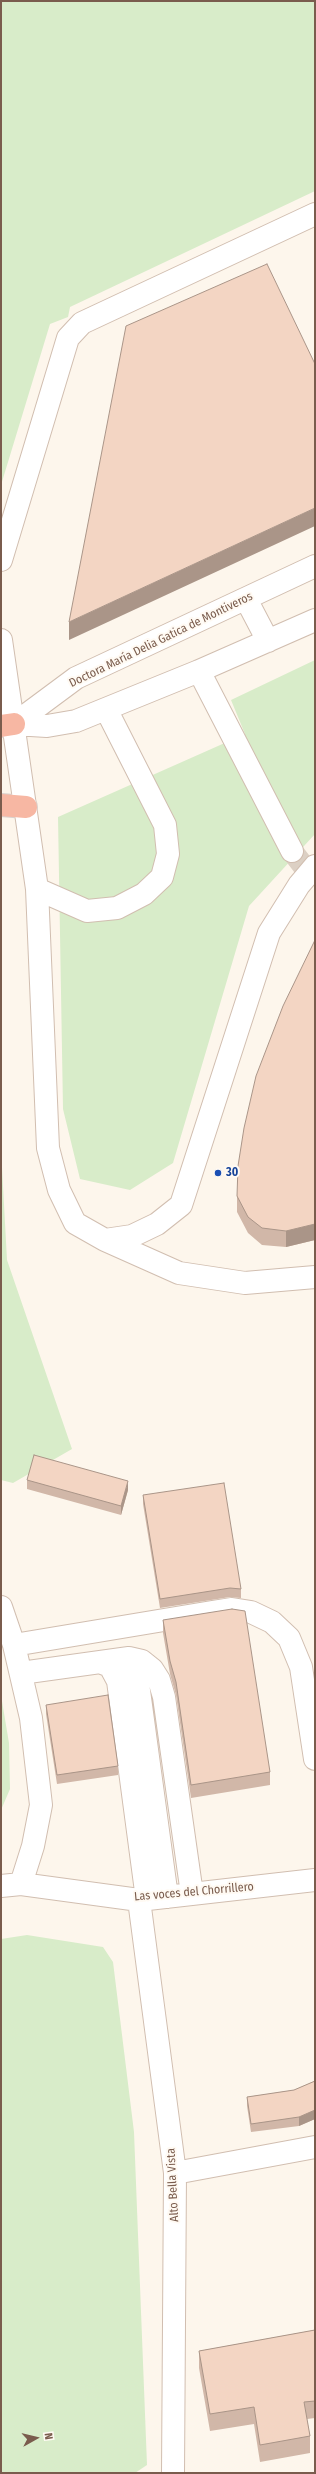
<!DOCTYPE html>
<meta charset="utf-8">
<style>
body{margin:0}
#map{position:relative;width:316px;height:2474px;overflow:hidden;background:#fdf6ec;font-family:"Fira Sans Condensed",sans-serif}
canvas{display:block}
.frame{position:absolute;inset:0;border:2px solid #7a5c4d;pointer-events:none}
.north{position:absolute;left:16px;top:2418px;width:40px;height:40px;-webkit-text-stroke:3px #fffaf3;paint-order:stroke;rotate:82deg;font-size:11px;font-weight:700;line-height:16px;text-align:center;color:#7a5c4d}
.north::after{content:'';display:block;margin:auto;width:14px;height:18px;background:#7a5c4d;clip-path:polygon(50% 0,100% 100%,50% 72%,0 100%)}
</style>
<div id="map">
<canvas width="316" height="2474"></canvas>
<div class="frame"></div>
<div class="north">N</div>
</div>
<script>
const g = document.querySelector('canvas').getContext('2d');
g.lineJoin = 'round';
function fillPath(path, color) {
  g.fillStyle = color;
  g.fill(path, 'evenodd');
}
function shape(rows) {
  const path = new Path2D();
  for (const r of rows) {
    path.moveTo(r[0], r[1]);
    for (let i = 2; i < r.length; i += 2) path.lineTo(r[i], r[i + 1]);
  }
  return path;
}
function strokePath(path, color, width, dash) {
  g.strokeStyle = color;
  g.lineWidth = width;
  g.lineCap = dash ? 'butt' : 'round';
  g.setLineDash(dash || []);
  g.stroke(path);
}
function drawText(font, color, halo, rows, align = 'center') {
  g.font = font + ' "Fira Sans Condensed",sans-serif';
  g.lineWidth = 4;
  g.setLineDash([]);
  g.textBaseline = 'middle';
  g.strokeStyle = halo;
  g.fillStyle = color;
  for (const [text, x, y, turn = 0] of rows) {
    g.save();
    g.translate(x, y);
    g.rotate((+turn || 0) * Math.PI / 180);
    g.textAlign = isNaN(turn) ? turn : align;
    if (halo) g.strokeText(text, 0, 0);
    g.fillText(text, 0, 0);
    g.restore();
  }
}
const green = shape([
 [1,1,315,1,315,191,70,307,68,317,50,324,1,485],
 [315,660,315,834,249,906,173,1163,130,1190,80,1179,63,1109,58,817,245,734,231,700],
 [1,1149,7,1260,72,1449,13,1483,1,1480],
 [1,1695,9,1743,10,1789,1,1810],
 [27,1935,103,1947,113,1962,134,2132,147,2465,135,2473,1,2473,1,1939]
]);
const minorTunnel = shape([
 [292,851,315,881]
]);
const minor = shape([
 [1,560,68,338,82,323,315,214],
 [246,599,268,641],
 [1,640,37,889,48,1148,59,1190,75,1223,105,1240,132,1236,157,1224,181,1205,269,933,299,885,315,866],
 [199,671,292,851],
 [14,724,76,678,315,566],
 [14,724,47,726,76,721,199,671,315,620],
 [37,889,87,911,117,908,144,894,162,877,168,854,165,825,106,709],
 [105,1240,179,1273,245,1283,315,1277],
 [1,1607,14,1645,31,1718,41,1805,33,1846,21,1884],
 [14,1645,212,1612,232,1609,251,1612,272,1622,289,1638,301,1667,315,1759],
 [118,1660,130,1665,137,1676,167,1897],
 [102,1663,110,1666,118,1681,147,1899],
 [21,1673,129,1658,142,1661,152,1669,159,1680,164,1697,192,1894],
 [1,1886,21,1884,139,1900,315,1880],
 [139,1900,175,2173,173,2473],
 [175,2173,315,2147]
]);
const highway = shape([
 [1,726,14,724],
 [1,805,26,807]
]);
const wall = shape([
 [315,940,315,1240,286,1247,262,1245,248,1233,237,1212,237,1196],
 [27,1480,128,1490,121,1515,27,1489],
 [143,1495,241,1589,241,1598,230,1597,160,1608,143,1504],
 [163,1620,270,1772,270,1785,191,1798,176,1695,170,1674,163,1633],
 [46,1705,118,1766,118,1775,57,1784,46,1714],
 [315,2081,315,2119,299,2126,251,2132,247,2106,247,2097,294,2090],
 [315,2330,315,2418,307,2419,310,2436,310,2453,260,2462,254,2424,210,2431,199,2368,199,2351]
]);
const shadedWall = shape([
 [315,508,315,526,69,640,69,622],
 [315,1224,315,1240,286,1247,286,1231],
 [128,1481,128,1490,121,1515,121,1506],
 [315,2110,315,2119,299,2126,299,2117]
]);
const building = shape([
 [267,264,315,364,315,508,69,622,126,326,267,264],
 [315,940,315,1224,286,1231,262,1228,248,1217,237,1196,238,1166,244,1128,256,1076,283,1006,315,940],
 [34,1455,128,1481,121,1506,27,1480,34,1455],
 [224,1483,241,1589,230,1588,160,1599,143,1495,224,1483],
 [232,1609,245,1611,270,1772,191,1785,176,1682,170,1661,163,1620,232,1609],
 [108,1695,118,1766,57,1775,46,1705,108,1695],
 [315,2081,315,2110,299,2117,251,2124,247,2097,294,2090,315,2081],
 [315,2330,315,2401,304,2402,310,2436,260,2445,254,2407,210,2414,199,2351,315,2330]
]);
const markers = [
 [218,1173,4,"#1a4fb4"]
];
const streetNames = [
 ["Doctora María Delia Gatica de Montiveros",161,640,-26],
 ["Las voces del Chorrillero",194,1892,-5],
 ["Alto Bella Vista",173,2185,-93]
];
const transitNames = [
 ["30",226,1173]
];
fillPath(green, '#d8ecc9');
strokePath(minorTunnel, '#dcd0c4', 22, [22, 11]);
strokePath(minor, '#d1beb0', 24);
strokePath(highway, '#dad1cd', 24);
strokePath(minor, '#fff', 22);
strokePath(highway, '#f7b7a3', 22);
fillPath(wall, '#d1b7a8');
fillPath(shadedWall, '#aa9588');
fillPath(building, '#f3d5c3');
strokePath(building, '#aa9588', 1);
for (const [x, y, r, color] of markers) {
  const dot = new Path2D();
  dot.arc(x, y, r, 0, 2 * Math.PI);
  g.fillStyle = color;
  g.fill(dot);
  strokePath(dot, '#fffaf3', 1.5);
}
drawText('12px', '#7a5c4d', '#fffaf3', streetNames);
drawText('bold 12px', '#164399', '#fffaf3', transitNames, 'left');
</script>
